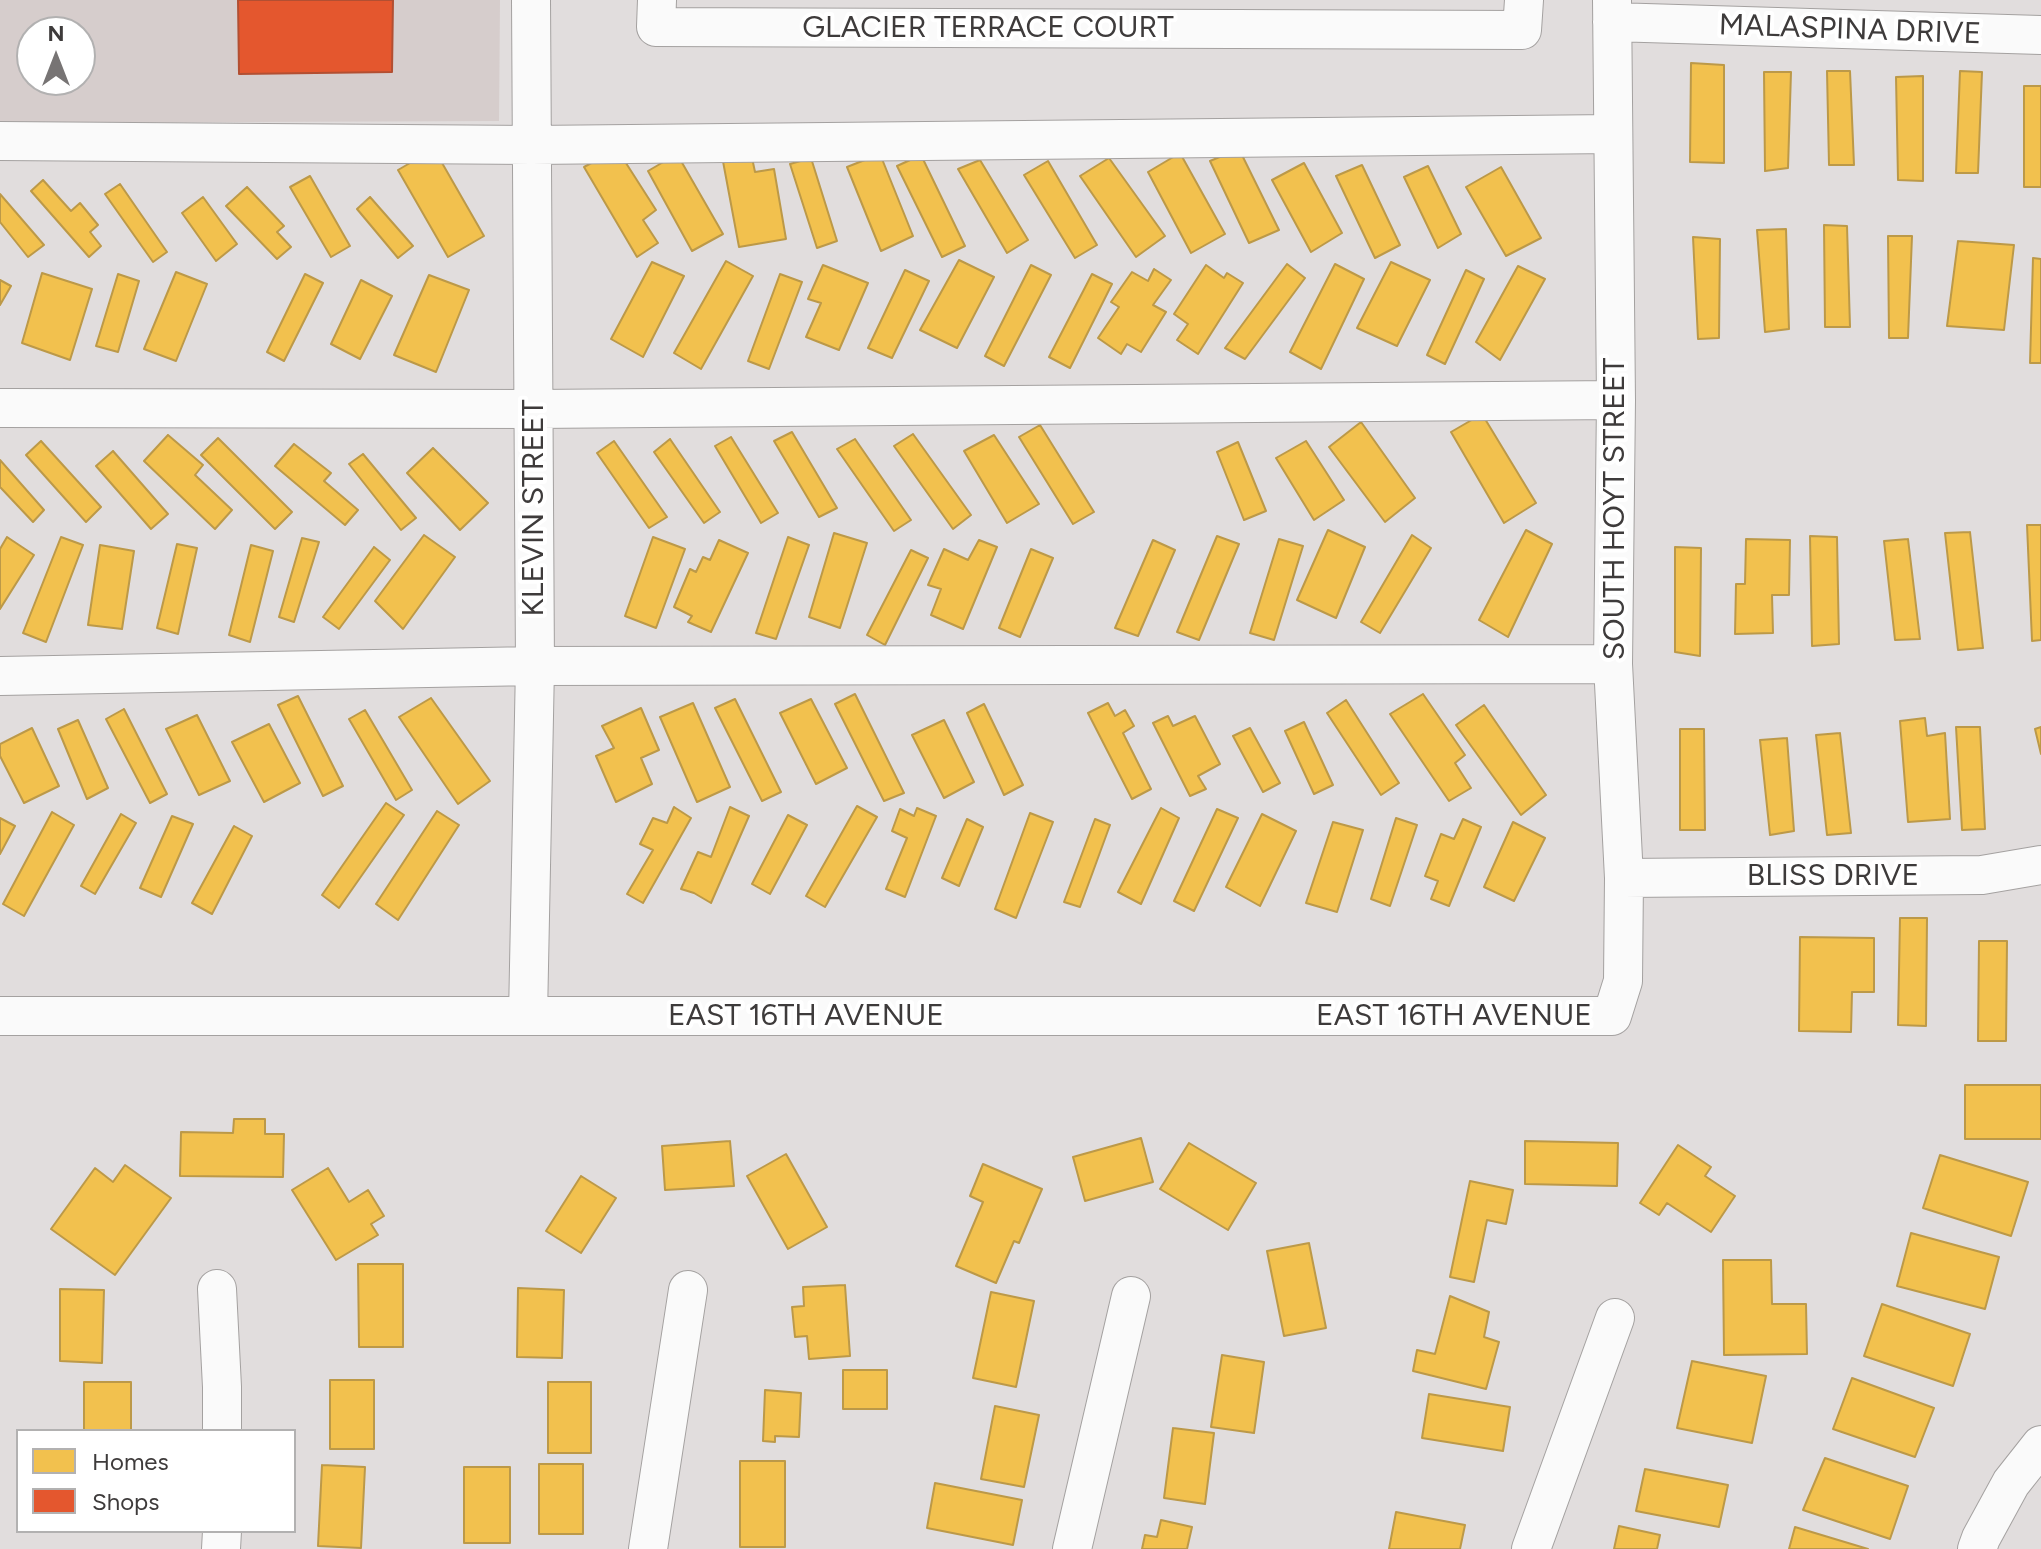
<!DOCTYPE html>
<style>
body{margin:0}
#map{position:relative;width:2041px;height:1549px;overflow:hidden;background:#e1dddd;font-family:Figtree,sans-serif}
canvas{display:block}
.legend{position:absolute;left:16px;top:1429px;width:280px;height:104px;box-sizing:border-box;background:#fff;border:2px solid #b2b1b1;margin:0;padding:10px 14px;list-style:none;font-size:24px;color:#3e3b3b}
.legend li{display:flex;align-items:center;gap:16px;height:40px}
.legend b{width:40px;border:2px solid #b2b1b1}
.north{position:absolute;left:16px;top:16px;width:80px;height:80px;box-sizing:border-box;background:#fff;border:2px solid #b2b1b1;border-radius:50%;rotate:0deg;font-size:22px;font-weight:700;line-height:32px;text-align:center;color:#3e3b3b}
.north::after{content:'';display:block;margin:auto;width:28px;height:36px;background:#777474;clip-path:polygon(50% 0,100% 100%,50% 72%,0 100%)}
</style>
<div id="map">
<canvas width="2041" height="1549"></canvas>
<ul class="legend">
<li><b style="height:22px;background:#f2c14e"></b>Homes</li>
<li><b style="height:22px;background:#e4572e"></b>Shops</li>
</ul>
<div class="north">N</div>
</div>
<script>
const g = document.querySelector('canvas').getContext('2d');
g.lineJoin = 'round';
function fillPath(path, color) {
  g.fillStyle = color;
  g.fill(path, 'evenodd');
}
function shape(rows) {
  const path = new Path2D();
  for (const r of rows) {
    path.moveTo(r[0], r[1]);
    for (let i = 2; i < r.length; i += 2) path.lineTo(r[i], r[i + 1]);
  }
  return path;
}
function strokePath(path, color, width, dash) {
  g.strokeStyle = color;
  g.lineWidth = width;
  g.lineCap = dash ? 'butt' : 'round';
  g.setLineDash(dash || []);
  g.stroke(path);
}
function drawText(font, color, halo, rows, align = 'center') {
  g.font = font + ' Figtree,sans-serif';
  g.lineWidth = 8;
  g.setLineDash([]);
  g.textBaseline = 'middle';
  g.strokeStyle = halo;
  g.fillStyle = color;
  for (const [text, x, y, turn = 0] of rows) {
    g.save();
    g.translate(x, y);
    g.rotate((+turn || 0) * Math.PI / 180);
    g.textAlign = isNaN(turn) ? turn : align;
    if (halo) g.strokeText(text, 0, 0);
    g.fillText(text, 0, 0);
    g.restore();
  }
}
const built = shape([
 [0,0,500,0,499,121,0,123],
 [32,32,80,32,80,80,32,80]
]);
const homes = shape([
 [1691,63,1724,65,1724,163,1690,162,1691,63],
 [1827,71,1850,71,1854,165,1829,165,1827,71],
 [1960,71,1982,72,1978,173,1956,173,1960,71],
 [1764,72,1791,72,1788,168,1765,171,1764,72],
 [1923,76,1923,181,1898,180,1896,77,1923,76],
 [2024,86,2041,86,2041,187,2024,187,2024,86],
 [434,149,484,236,448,257,398,170,434,149],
 [617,149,656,210,643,220,658,243,637,257,584,167,617,149],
 [1239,149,1279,230,1249,243,1210,161,1239,149],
 [751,153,755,172,774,169,786,239,739,247,722,156,751,153],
 [1180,153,1225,234,1191,253,1148,172,1180,153],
 [677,154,723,234,692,251,648,171,677,154],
 [880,154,913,236,881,251,847,167,880,154],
 [921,155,965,246,942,257,897,166,921,155],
 [811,158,837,241,817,248,790,164,811,158],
 [1109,158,1165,236,1136,257,1080,176,1109,158],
 [980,160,1028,240,1007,253,958,169,980,160],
 [1048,161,1097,245,1075,258,1024,175,1048,161],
 [1304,163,1342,233,1311,252,1272,180,1304,163],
 [1362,165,1400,245,1375,258,1336,176,1362,165],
 [1428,166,1461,234,1438,248,1404,177,1428,166],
 [1501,167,1541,238,1506,256,1466,187,1501,167],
 [310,176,350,246,331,257,290,187,310,176],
 [43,180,71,211,80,203,98,225,90,232,101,246,89,257,31,191,43,180],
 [120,184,167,252,153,262,105,194,120,184],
 [247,187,284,226,277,232,291,247,277,259,226,206,247,187],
 [0,194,44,245,28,257,0,222,0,194],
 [203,197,237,244,216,261,182,213,203,197],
 [370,197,413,246,398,258,357,209,370,197],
 [1824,225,1847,226,1850,327,1825,327,1824,225],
 [1786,229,1789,329,1765,332,1757,230,1786,229],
 [1888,236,1912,236,1908,338,1889,338,1888,236],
 [1693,237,1720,239,1719,338,1698,339,1693,237],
 [1958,241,2014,245,2004,330,1947,326,1958,241],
 [2033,258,2041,259,2041,363,2030,363,2033,258],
 [959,260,994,277,957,348,920,330,959,260],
 [726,261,753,276,701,369,674,353,726,261],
 [652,262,684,276,643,357,611,339,652,262],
 [1391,262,1430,280,1397,346,1357,328,1391,262],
 [1287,264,1305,278,1245,359,1225,348,1287,264],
 [1335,264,1364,279,1321,369,1290,352,1335,264],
 [823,265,868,283,839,350,806,337,821,303,808,299,823,265],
 [1031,265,1051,275,1004,366,985,356,1031,265],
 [1206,265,1224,278,1227,273,1243,283,1198,354,1177,340,1188,324,1174,314,1206,265],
 [1518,266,1545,279,1500,360,1476,342,1518,266],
 [1154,269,1171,280,1153,305,1166,312,1141,352,1127,344,1121,354,1098,338,1119,307,1111,302,1132,272,1148,281,1154,269],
 [905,270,929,281,892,358,868,348,905,270],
 [1466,270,1484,279,1445,364,1427,355,1466,270],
 [176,272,207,284,176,361,144,349,176,272],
 [42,273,92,289,70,360,22,343,42,273],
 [118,274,139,281,118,352,96,346,118,274],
 [305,274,323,283,284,361,267,352,305,274],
 [780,274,802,282,769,369,748,361,780,274],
 [1092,274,1112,284,1070,368,1049,357,1092,274],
 [429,275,469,290,436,372,394,355,429,275],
 [0,280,11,286,0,305,0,280],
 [361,280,392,296,360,359,331,344,361,280],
 [1482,414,1536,503,1504,523,1451,432,1482,414],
 [1361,422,1415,498,1385,522,1329,447,1361,422],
 [1040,425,1094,512,1073,524,1019,437,1040,425],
 [792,432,837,508,819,517,774,441,792,432],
 [913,434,971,515,953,529,894,446,913,434],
 [168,435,203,465,195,475,232,510,215,529,144,461,168,435],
 [994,435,1039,504,1007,523,964,451,994,435],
 [731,437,778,513,761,523,715,446,731,437],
 [218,438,292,512,275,529,201,455,218,438],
 [670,439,720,512,704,523,654,452,670,439],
 [855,439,911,520,894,531,837,449,855,439],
 [41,441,101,507,86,522,26,455,41,441],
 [614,441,667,517,649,528,597,453,614,441],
 [1306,441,1344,500,1314,520,1276,458,1306,441],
 [1238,442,1266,511,1244,520,1217,452,1238,442],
 [294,444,331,473,324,481,358,510,345,525,275,466,294,444],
 [433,448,488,503,460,530,407,473,433,448],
 [113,451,168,514,151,529,96,466,113,451],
 [363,454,416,518,401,530,349,464,363,454],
 [0,460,44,510,33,522,0,487,0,460],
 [2027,525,2041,525,2041,640,2032,641,2027,525],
 [1328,530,1365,547,1336,618,1297,600,1328,530],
 [1526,530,1552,544,1508,637,1479,620,1526,530],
 [1970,532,1983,648,1958,650,1945,533,1970,532],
 [834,533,867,543,840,628,809,617,834,533],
 [424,535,455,557,403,629,375,601,424,535],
 [1412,535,1431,548,1380,633,1361,622,1412,535],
 [1217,536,1239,544,1199,640,1177,632,1217,536],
 [1810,536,1837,537,1839,644,1812,646,1810,536],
 [7,537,34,555,0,609,0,549,7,537],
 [61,537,83,545,46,642,23,633,61,537],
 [653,537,685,549,656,628,625,616,653,537],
 [788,537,809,545,776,639,756,633,788,537],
 [302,538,319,542,294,622,279,617,302,538],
 [1279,539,1303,546,1274,640,1250,633,1279,539],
 [1746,539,1790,540,1789,595,1772,595,1773,633,1735,634,1736,584,1745,584,1746,539],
 [1908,539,1920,639,1895,640,1884,541,1908,539],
 [719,540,748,553,711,632,688,622,692,616,674,607,690,569,696,572,703,557,710,560,719,540],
 [979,540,997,547,963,629,931,615,941,589,928,585,944,549,968,560,979,540],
 [1153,540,1175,550,1138,636,1115,628,1153,540],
 [177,544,197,548,178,634,157,628,177,544],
 [100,545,134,551,122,629,88,625,100,545],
 [251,545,273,551,250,642,229,635,251,545],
 [374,547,390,560,339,629,323,617,374,547],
 [1675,547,1701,548,1700,656,1675,652,1675,547],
 [1031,549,1053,558,1020,637,999,628,1031,549],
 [911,550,928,558,885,645,867,635,911,550],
 [855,694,904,793,884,801,835,704,855,694],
 [1423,694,1465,755,1455,763,1471,788,1449,801,1390,714,1423,694],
 [298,696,343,786,323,796,278,705,298,696],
 [431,698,490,781,458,804,399,717,431,698],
 [735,699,781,792,762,801,715,708,735,699],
 [811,699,847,768,816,784,780,713,811,699],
 [1346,700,1399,783,1381,795,1327,713,1346,700],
 [693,703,730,787,697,802,660,717,693,703],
 [1108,703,1115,716,1125,710,1134,726,1123,733,1151,789,1132,799,1088,713,1108,703],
 [984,704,1023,785,1004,795,967,713,984,704],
 [1484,705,1546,795,1521,815,1456,725,1484,705],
 [641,708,659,750,641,758,652,784,616,802,596,756,614,748,602,726,641,708],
 [124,709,167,794,150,803,106,719,124,709],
 [365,710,412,790,396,800,349,719,365,710],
 [197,715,230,781,199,795,166,729,197,715],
 [1168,716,1173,726,1195,716,1220,764,1198,776,1206,789,1190,796,1153,723,1168,716],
 [1925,718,1927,736,1945,733,1950,819,1908,822,1900,721,1925,718],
 [78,720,108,788,87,799,58,729,78,720],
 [944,720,974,782,944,798,912,735,944,720],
 [1304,722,1333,785,1314,794,1285,731,1304,722],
 [269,724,300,783,264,802,232,742,269,724],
 [1956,727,1980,727,1985,829,1962,830,1956,727],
 [2041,727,2041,754,2035,729,2041,727],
 [32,728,59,786,24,803,0,756,0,744,32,728],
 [1250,728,1280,783,1263,792,1233,736,1250,728],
 [1680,729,1704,729,1705,830,1680,830,1680,729],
 [1840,733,1851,833,1827,835,1816,735,1840,733],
 [1787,738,1794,831,1770,835,1760,740,1787,738],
 [386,803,404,815,339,908,322,895,386,803],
 [857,806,877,817,825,907,806,896,857,806],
 [674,807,691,818,643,903,627,894,653,850,640,844,653,818,667,823,674,807],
 [730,807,749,816,711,903,694,893,681,889,698,852,711,857,730,807],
 [917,808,936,816,905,897,886,889,907,838,892,831,900,809,914,816,917,808],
 [1161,808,1179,818,1141,904,1118,892,1161,808],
 [1217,809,1238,818,1194,911,1174,901,1217,809],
 [437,811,459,825,398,920,376,904,437,811],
 [52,812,74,825,24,916,3,904,52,812],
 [1030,813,1053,822,1016,918,995,909,1030,813],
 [121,814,136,823,95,894,81,886,121,814],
 [1262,814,1296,831,1260,906,1226,887,1262,814],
 [788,815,807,825,770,894,752,884,788,815],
 [172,816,193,824,161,897,140,888,172,816],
 [0,818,15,826,0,854,0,818],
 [1396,818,1417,825,1390,906,1371,899,1396,818],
 [967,819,983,827,959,886,942,878,967,819],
 [1095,819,1110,825,1080,907,1064,902,1095,819],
 [1463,819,1481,827,1449,906,1431,899,1438,881,1425,876,1441,834,1454,839,1463,819],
 [1333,822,1363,830,1337,912,1306,903,1333,822],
 [1513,822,1545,838,1514,901,1484,887,1513,822],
 [234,826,252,836,212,914,192,903,234,826],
 [1900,918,1927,918,1926,1026,1898,1025,1900,918],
 [1800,937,1874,938,1874,992,1852,992,1851,1032,1799,1031,1800,937],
 [1979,941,2007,941,2006,1041,1978,1041,1979,941],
 [1965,1085,2041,1085,2041,1139,1965,1139,1965,1085],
 [234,1119,265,1119,265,1134,284,1134,283,1177,180,1176,181,1132,233,1133,234,1119],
 [1141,1138,1153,1182,1085,1201,1073,1157,1141,1138],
 [730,1141,734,1186,665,1190,662,1146,730,1141],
 [1525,1141,1618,1143,1617,1186,1525,1184,1525,1141],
 [1189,1143,1256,1183,1228,1230,1160,1189,1189,1143],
 [1678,1145,1711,1167,1705,1176,1735,1196,1711,1232,1667,1203,1659,1215,1640,1203,1678,1145],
 [786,1154,827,1227,788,1249,747,1176,786,1154],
 [1940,1155,2028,1182,2011,1236,1923,1208,1940,1155],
 [983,1164,1042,1189,1019,1243,1014,1241,996,1283,956,1266,983,1202,970,1196,983,1164],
 [125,1165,171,1198,115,1275,51,1229,95,1168,113,1182,125,1165],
 [328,1168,349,1202,368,1190,384,1216,371,1224,378,1235,336,1260,292,1190,328,1168],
 [581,1176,616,1198,581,1253,546,1231,581,1176],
 [1470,1181,1513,1190,1506,1224,1487,1220,1474,1282,1450,1277,1470,1181],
 [1911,1233,1999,1257,1985,1309,1897,1286,1911,1233],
 [1309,1243,1326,1328,1284,1336,1267,1251,1309,1243],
 [1723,1260,1771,1260,1772,1304,1806,1304,1807,1354,1724,1355,1723,1260],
 [358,1264,403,1264,403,1347,359,1347,358,1264],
 [845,1285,850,1356,809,1359,807,1336,795,1337,792,1307,804,1306,803,1287,845,1285],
 [518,1288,564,1290,562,1358,517,1357,518,1288],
 [60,1289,104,1290,102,1363,60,1361,60,1289],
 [991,1292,1034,1301,1016,1387,973,1378,991,1292],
 [1450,1296,1489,1312,1484,1337,1499,1342,1486,1389,1413,1371,1417,1350,1435,1354,1450,1296],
 [1882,1304,1970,1334,1953,1386,1864,1356,1882,1304],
 [1222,1355,1264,1362,1254,1433,1211,1427,1222,1355],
 [1692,1361,1766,1376,1752,1443,1677,1428,1692,1361],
 [843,1370,887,1370,887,1409,843,1409,843,1370],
 [1852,1378,1934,1408,1915,1457,1833,1429,1852,1378],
 [330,1380,374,1380,374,1449,330,1449,330,1380],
 [84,1382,131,1382,131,1431,84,1431,84,1382],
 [548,1382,591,1382,591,1453,548,1453,548,1382],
 [765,1390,801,1393,799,1437,775,1436,775,1442,763,1441,765,1390],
 [1429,1394,1510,1407,1503,1451,1422,1438,1429,1394],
 [995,1406,1039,1415,1024,1487,981,1479,995,1406],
 [1173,1428,1214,1433,1205,1504,1164,1498,1173,1428],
 [1825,1458,1908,1486,1890,1539,1803,1510,1825,1458],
 [740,1461,785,1461,785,1547,740,1547,740,1461],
 [539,1464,583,1464,583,1534,539,1534,539,1464],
 [322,1465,365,1467,361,1548,318,1546,322,1465],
 [464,1467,510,1467,510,1543,464,1543,464,1467],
 [1645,1469,1728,1485,1719,1527,1636,1511,1645,1469],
 [935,1483,1022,1500,1013,1545,927,1528,935,1483],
 [1396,1512,1465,1525,1460,1549,1389,1549,1396,1512],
 [1161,1520,1192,1527,1187,1549,1142,1549,1145,1535,1157,1537,1161,1520],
 [1619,1526,1660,1535,1657,1549,1614,1549,1619,1526],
 [1795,1527,1868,1549,1789,1549,1795,1527]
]);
const shops = shape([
 [238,0,393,0,392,72,239,74,238,0]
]);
const minor = shape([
 [657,0,656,27,1522,30,1524,0],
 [1612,22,2041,35],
 [0,141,532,145,1613,134],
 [0,408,534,409,1616,400],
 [0,676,535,666,1613,664],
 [1624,878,1982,875,2041,865],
 [0,1016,1612,1016,1623,981,1624,878,1613,664,1616,400,1612,0],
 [528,1016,535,666,531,0],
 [217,1289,222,1387,222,1431],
 [221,1549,222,1531],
 [648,1549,688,1290],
 [1072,1549,1131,1296],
 [1531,1549,1615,1318],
 [1977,1549,1981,1538,2011,1483,2041,1445]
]);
const streetNames = [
 ["GLACIER TERRACE COURT",988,28],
 ["MALASPINA DRIVE",1850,30,2],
 ["KLEVIN STREET",534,508,-90],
 ["SOUTH HOYT STREET",1615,509,-90],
 ["BLISS DRIVE",1833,876],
 ["EAST 16TH AVENUE",806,1016],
 ["EAST 16TH AVENUE",1454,1016]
];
fillPath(built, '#d6cdcc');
fillPath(homes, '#f2c14e');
strokePath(homes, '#bc9948', 2);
fillPath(shops, '#e4572e');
strokePath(shops, '#b24f32', 2);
strokePath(minor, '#a4a1a0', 40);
strokePath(minor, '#fafafa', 38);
drawText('30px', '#3e3b3b', '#fff', streetNames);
</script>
